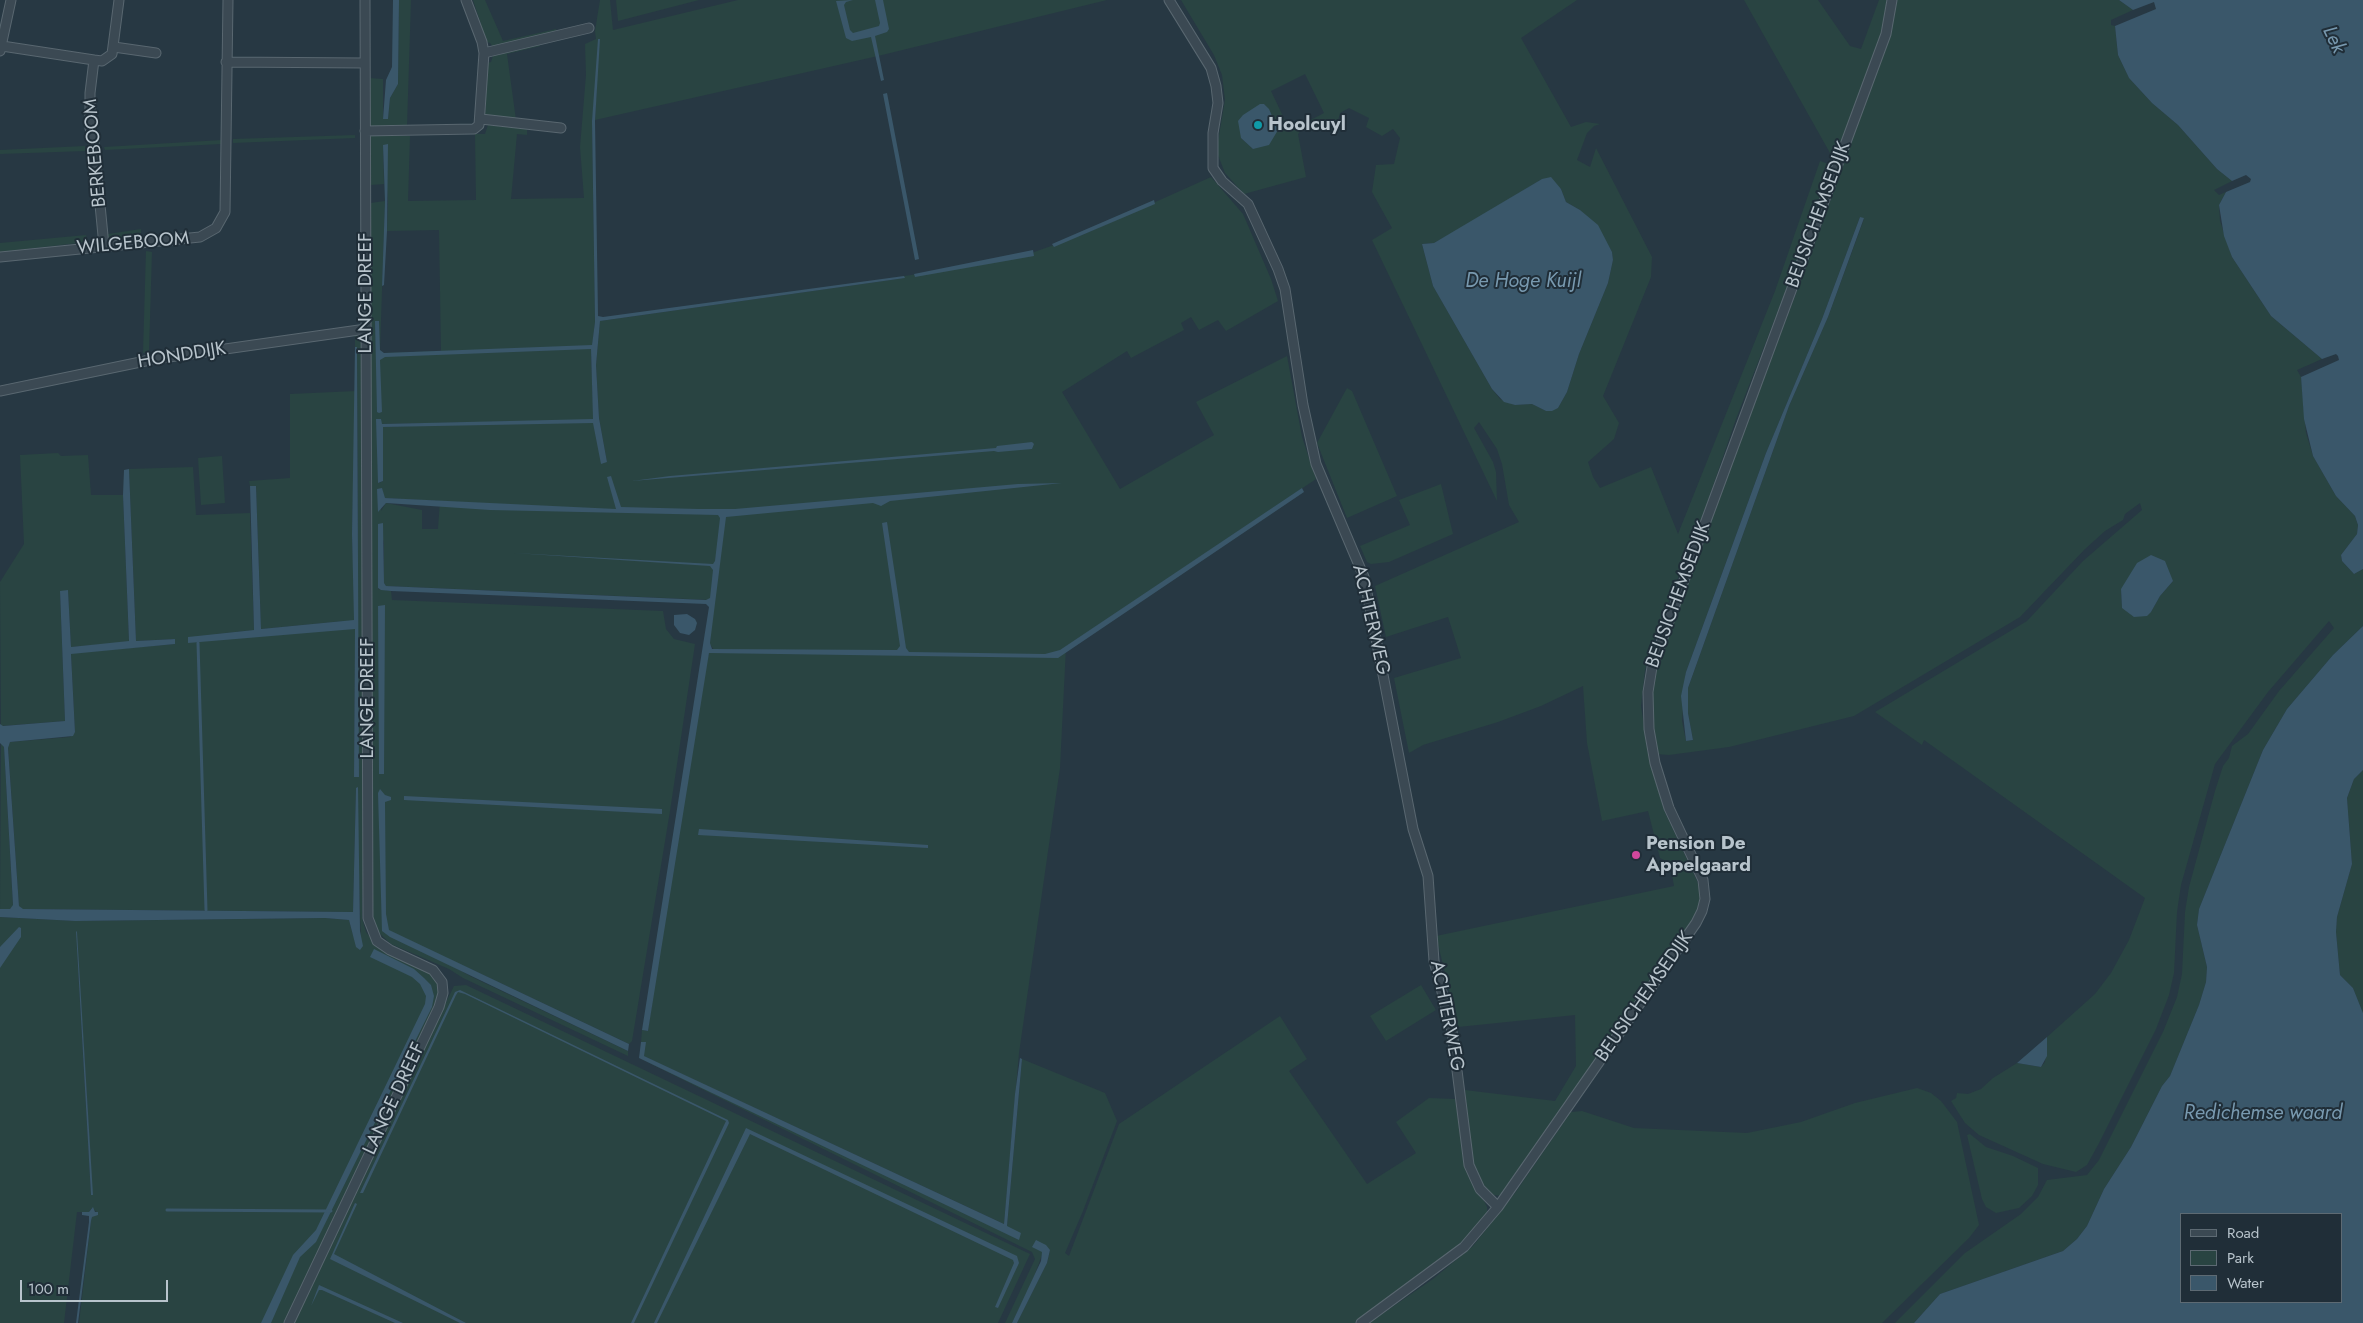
<!DOCTYPE html>
<style>
body{margin:0}
#map{position:relative;width:2363px;height:1323px;overflow:hidden;background:#273843;font-family:Jost,sans-serif}
canvas{display:block}
.legend{position:absolute;left:2180px;top:1213px;width:162px;height:90px;box-sizing:border-box;background:#202e38;border:1px solid #5d6a73;margin:0;padding:6px 9px;list-style:none;font-size:15px;color:#b8c4cc}
.legend li{display:flex;align-items:center;gap:10px;height:25px}
.legend b{width:25px;border:1px solid #5d6a73}
.scale{position:absolute;left:20px;top:1280px;width:148px;height:22px;box-sizing:border-box;border:2px solid #b8c4cc;border-top:0;padding-left:6px;font-size:15px;line-height:18px;white-space:nowrap;color:#b8c4cc;-webkit-text-stroke:4px #202e38;paint-order:stroke}
</style>
<div id="map">
<canvas width="2363" height="1323"></canvas>
<ul class="legend">
<li><b style="height:6px;background:#3b4953"></b>Road</li>
<li><b style="height:14px;background:#294442"></b>Park</li>
<li><b style="height:14px;background:#3a576a"></b>Water</li>
</ul>
<div class="scale">100 m</div>
</div>
<script>
const g = document.querySelector('canvas').getContext('2d');
g.lineJoin = 'round';
function fillPath(path, color) {
  g.fillStyle = color;
  g.fill(path, 'evenodd');
}
function shape(rows) {
  const path = new Path2D();
  for (const r of rows) {
    path.moveTo(r[0], r[1]);
    for (let i = 2; i < r.length; i += 2) path.lineTo(r[i], r[i + 1]);
  }
  return path;
}
function strokePath(path, color, width, dash) {
  g.strokeStyle = color;
  g.lineWidth = width;
  g.lineCap = dash ? 'butt' : 'round';
  g.setLineDash(dash || []);
  g.stroke(path);
}
function drawText(font, color, halo, rows, align = 'center') {
  g.font = font + ' Jost,sans-serif';
  g.lineWidth = 4;
  g.setLineDash([]);
  g.textBaseline = 'middle';
  g.strokeStyle = halo;
  g.fillStyle = color;
  for (const [text, x, y, turn = 0] of rows) {
    g.save();
    g.translate(x, y);
    g.rotate((+turn || 0) * Math.PI / 180);
    g.textAlign = isNaN(turn) ? turn : align;
    if (halo) g.strokeText(text, 0, 0);
    g.fillText(text, 0, 0);
    g.restore();
  }
}
const green = shape([
 [399,0,411,0,407,127,383,129,383,136,410,136,408,201,476,200,475,134,485,134,488,125,527,129,527,135,517,134,511,199,584,198,580,147,586,75,585,44,596,39,595,31,600,0,610,0,613,30,738,0,1107,0,878,56,595,120,597,81,592,121,595,322,591,355,594,423,607,462,599,418,596,365,600,321,904,278,904,276,975,266,1026,255,1082,235,1211,177,1243,214,1271,279,1278,301,1226,331,1218,320,1199,330,1191,317,1181,323,1184,330,1131,358,1127,351,1062,392,1120,489,1214,435,1196,402,1287,356,1302,437,1316,479,1066,647,1060,768,1019,1053,1004,1224,643,1056,645,1043,641,1042,642,1030,648,1031,676,827,708,656,709,653,716,653,710,644,712,600,386,586,384,583,384,543,379,524,378,589,391,591,392,600,663,611,666,629,674,639,695,644,670,811,632,1041,629,1044,475,971,410,943,472,977,628,1051,628,1056,463,978,449,969,391,944,377,931,372,918,370,203,385,201,380,350,382,353,441,351,439,230,387,231,388,201,383,145,384,184,370,185,369,78,383,79,383,119,388,119,390,98,398,84],
 [377,420,381,420,381,424,537,421,383,427,383,481,379,483],
 [382,489,384,498,440,501,438,529,422,529,422,510,386,503,381,511],
 [473,0,485,0,503,41,556,29,556,33,494,48,490,43,484,41,479,25,481,24],
 [616,0,699,0,618,21],
 [1181,0,1577,0,1521,38,1571,127,1586,122,1600,124,1594,126,1587,133,1577,160,1590,167,1596,148,1652,257,1651,277,1603,396,1619,423,1614,439,1588,462,1593,477,1600,488,1651,467,1678,534,1775,291,1820,161,1834,166,1736,419,1705,509,1653,642,1645,670,1641,706,1648,754,1664,810,1697,881,1701,894,1698,913,1501,1196,1494,1195,1484,1190,1472,1164,1465,1090,1555,1101,1576,1066,1575,1015,1458,1027,1436,936,1674,886,1670,863,1660,858,1648,811,1602,821,1587,743,1583,686,1541,706,1498,722,1423,745,1409,753,1394,678,1461,658,1448,617,1386,637,1375,586,1519,522,1509,505,1502,464,1497,449,1479,422,1474,428,1493,462,1496,472,1497,501,1372,240,1392,228,1372,192,1376,165,1394,164,1400,138,1393,129,1382,136,1366,127,1369,118,1349,108,1340,113,1335,132,1306,125,1298,134,1306,177,1244,194,1225,173,1218,155,1218,141,1225,100,1222,75,1214,55],
 [1305,74,1324,113,1290,131,1271,91],
 [1264,104,1275,122,1253,149,1241,138],
 [1542,179,1561,189,1566,202,1580,210,1603,237,1612,252,1613,260,1608,283,1579,354,1567,392,1558,408,1546,411,1532,404,1515,405,1500,399,1492,389,1433,286,1422,244,1434,243,1469,224],
 [1744,0,1818,0,1850,46,1861,49,1879,0,1887,0,1881,34,1838,155,1830,153],
 [1895,0,2119,0,2133,10,2111,20,2111,25,2115,26,2118,55,2129,78,2152,103,2178,125,2217,169,2232,181,2214,190,2219,195,2226,192,2219,205,2220,221,2232,257,2271,316,2322,359,2297,370,2301,377,2306,433,2313,456,2336,496,2355,516,2358,525,2357,534,2341,555,2342,561,2354,574,2363,569,2363,626,2333,655,2287,709,2263,750,2199,909,2197,925,2207,967,2206,982,2199,1005,2170,1076,2162,1086,2131,1147,2104,1189,2087,1226,2077,1239,2063,1251,1940,1294,1914,1323,1895,1323,1965,1253,2021,1214,2038,1197,2047,1180,2087,1175,2099,1160,2163,1032,2177,997,2182,974,2185,912,2189,887,2215,791,2223,766,2229,758,2232,746,2248,734,2279,691,2334,628,2329,621,2268,692,2215,764,2181,885,2177,912,2174,973,2169,995,2156,1029,2098,1145,2087,1165,2076,1172,2043,1164,1979,1135,1965,1123,1951,1101,1956,1098,1957,1093,1968,1094,1981,1089,1993,1078,2017,1063,2041,1067,2045,1062,2047,1037,2095,994,2111,973,2129,940,2145,898,1924,740,1922,745,1875,712,2027,621,2083,561,2142,510,2140,503,2125,514,2123,520,2105,531,2085,549,2020,617,1854,716,1729,747,1669,755,1656,754,1650,727,1650,680,1820,230,1886,44,1894,17],
 [1860,217,1864,219,1828,317,1789,406,1688,688,1688,713,1693,740,1686,741,1682,721,1686,672,1766,453,1822,319],
 [2173,581,2160,596,2151,612,2122,608,2121,589],
 [539,43,540,46,507,54,516,120,485,115,487,63,491,62,493,56],
 [355,135,355,138,233,143,233,139],
 [222,140,221,144,105,150,104,147],
 [85,146,86,151,0,154,0,150],
 [141,229,141,236,109,242,108,234],
 [86,235,87,242,0,252,0,243],
 [146,251,152,252,149,352,143,353],
 [362,333,364,367,365,788,362,918,366,932,377,946,392,956,433,975,438,979,441,992,285,1323,79,1323,91,1221,92,1217,98,1213,92,1208,89,1212,77,1212,64,1323,0,1323,0,917,75,921,325,918,349,920,353,935,361,940,356,788,353,912,22,909,19,906,8,747,10,742,70,737,75,732,71,653,175,644,174,639,136,641,129,469,193,467,196,515,250,513,254,630,188,637,354,620,261,629,256,486,250,486,249,481,290,478,290,394,356,391,352,534,355,608,358,532,357,348,355,347,355,334],
 [355,651,359,777,354,776],
 [76,933,87,1099,92,1195,91,1195],
 [1347,388,1352,391,1397,496,1347,518,1317,443],
 [58,453,61,456,88,455,91,495,123,495,129,642,71,647,68,591,60,591,65,721,1,726,0,582,24,544,20,455],
 [222,456,225,503,201,505,198,458],
 [1441,484,1453,534,1389,562,1371,564,1367,562,1360,546,1410,525,1399,500],
 [1,743,4,747,13,906,10,909,0,909],
 [2363,770,2363,1013,2353,988,2340,975,2336,932,2337,917,2352,864,2347,798,2354,779],
 [466,985,1030,1254,998,1323,287,1323,454,986],
 [1421,985,1436,1010,1386,1041,1370,1016],
 [1280,1016,1307,1059,1289,1071,1367,1184,1416,1153,1396,1122,1429,1098,1455,1099,1466,1163,1487,1207,1487,1215,1464,1243,1355,1323,1017,1323,1047,1263,1050,1250,1043,1252,1031,1285,1012,1323,1005,1323,1035,1259,1032,1252,639,1058,1007,1226,1022,1059,1105,1093,1117,1121,1083,1211,1065,1253,1069,1256,1119,1124],
 [1917,1088,1931,1093,1941,1101,1957,1122,1979,1225,1969,1238,1882,1323,1369,1323,1433,1279,1473,1246,1515,1193,1571,1112,1582,1111,1634,1128,1747,1133,1801,1122,1855,1103],
 [1970,1134,1986,1147,2013,1156,2038,1168,2038,1185,2032,1196,2019,1208,1996,1213,1986,1207,1982,1199,1967,1135]
]);
const water = shape([
 [393,0,399,0,398,84,390,98,388,119,383,119,386,80,392,67],
 [853,0,846,2,844,5,850,30,853,33,879,26,880,23,875,0,883,0,889,29,887,32,875,36,884,80,881,81,871,37,852,41,846,38,836,1],
 [2119,0,2363,0,2363,569,2354,574,2342,561,2341,555,2357,534,2358,525,2355,516,2336,496,2313,456,2304,419,2301,377,2339,360,2338,356,2336,354,2322,359,2271,316,2232,257,2224,236,2219,205,2226,192,2250,182,2251,179,2246,175,2232,181,2217,169,2178,125,2152,103,2129,78,2118,55,2115,26,2156,9,2154,2,2133,10],
 [598,39,600,39,595,121,598,316,603,317,904,276,905,278,600,321,596,365,599,418,607,462,601,464,593,423,383,427,383,481,378,483,376,419,381,419,382,424,593,419,591,349,385,357,380,360,382,412,379,413,377,412,375,321,379,321,380,350,384,353,592,345,595,322,592,121],
 [887,93,919,259,915,260,883,94],
 [1260,104,1264,104,1269,109,1278,130,1269,145,1253,149,1241,138,1238,121,1243,115],
 [388,144,387,231,384,285,382,286,385,201,383,145],
 [1551,177,1561,189,1566,202,1580,210,1598,225,1612,252,1613,260,1608,283,1579,354,1567,392,1558,408,1552,411,1546,411,1532,404,1515,405,1504,402,1492,389,1433,286,1422,244,1434,243,1542,179],
 [1154,200,1155,204,1054,247,1052,244],
 [1860,217,1864,218,1828,317,1789,406,1688,688,1688,713,1693,740,1686,741,1681,696,1686,672,1766,453,1822,319],
 [1033,250,1034,256,915,277,914,274],
 [355,347,357,347,359,777,354,777,355,629,188,643,188,637,254,630,250,486,256,486,261,629,354,620,352,534],
 [1032,442,1034,444,1032,449,998,452,994,451,632,481,670,476,996,448,997,446],
 [129,469,136,641,175,639,175,644,71,654,75,732,73,736,10,742,8,748,19,906,23,909,353,912,356,788,358,787,360,931,363,946,360,950,356,947,349,920,325,918,75,921,0,917,0,909,10,909,13,905,4,747,0,743,0,724,3,726,65,721,60,591,68,590,71,647,129,641,123,495,124,470],
 [611,476,621,507,699,509,735,509,1018,484,1062,483,890,501,881,506,873,503,726,517,710,643,712,649,897,650,900,646,882,523,887,522,906,648,909,652,1045,654,1060,650,1302,488,1304,492,1058,658,709,653,648,1031,642,1030,709,607,706,604,391,591,381,590,378,588,378,524,383,523,384,583,386,586,706,600,710,598,713,570,710,566,514,553,713,564,715,561,720,518,718,515,490,510,386,503,378,512,377,489,382,488,385,498,616,509,607,477],
 [2151,555,2165,561,2173,581,2160,596,2151,612,2147,616,2134,617,2122,608,2121,589,2137,563],
 [385,605,384,774,379,774,378,606],
 [687,614,695,619,697,623,695,630,689,635,680,633,674,625,674,615],
 [2363,626,2363,770,2354,779,2347,798,2352,864,2337,917,2336,932,2340,975,2353,988,2363,1013,2363,1323,1914,1323,1940,1294,2063,1251,2077,1239,2087,1226,2104,1189,2131,1147,2162,1086,2170,1076,2199,1005,2206,982,2207,967,2197,925,2199,909,2263,750,2287,709,2333,655],
 [2182,1214,2342,1214,2342,1302,2182,1302],
 [380,789,385,795,391,797,391,800,385,802,386,914,389,930,629,1044,628,1051,390,937,382,931,378,793],
 [404,796,662,809,662,814,404,800],
 [699,829,928,845,928,848,698,835],
 [19,927,21,928,21,937,0,968,0,947],
 [76,931,77,932,93,1195,91,1195],
 [374,949,414,969,424,978,431,985,434,996,432,1007,316,1242,300,1257,271,1323,261,1323,293,1255,316,1230,425,1004,426,996,420,984,412,977,370,957],
 [460,990,728,1120,729,1123,634,1323,631,1323,726,1121,465,994,458,992,456,995,363,1193,360,1193,455,992],
 [2047,1037,2047,1056,2041,1067,2017,1063],
 [641,1042,646,1042,644,1056,1004,1224,1015,1094,1020,1058,1022,1059,1007,1226,1021,1233,1019,1240,639,1058],
 [746,1128,1017,1256,1019,1263,998,1308,995,1307,1014,1263,1013,1260,750,1134,657,1323,654,1323],
 [355,1203,357,1204,334,1254,466,1323,460,1323,330,1259],
 [93,1207,95,1212,98,1212,98,1215,92,1217,91,1221,78,1323,76,1323,89,1222,89,1216,82,1215,82,1212,89,1212],
 [1036,1240,1046,1245,1050,1250,1047,1263,1017,1323,1012,1323,1041,1261,1042,1252,1032,1247],
 [319,1285,403,1323,395,1323,322,1290,319,1290,311,1306]
]);
const stream = shape([
 [198,643,206,910],
 [167,1210,331,1211]
]);
const street = shape([
 [1169,0,1211,68,1216,86,1218,103,1213,133,1213,168,1222,181,1248,204,1278,269,1285,289,1303,405,1316,464,1364,577,1413,829,1428,876,1434,961,1452,1031,1469,1165,1480,1189,1498,1207],
 [2,46,94,60],
 [114,47,156,53],
 [0,51,11,0],
 [484,53,589,28],
 [226,62,365,63],
 [481,119,561,128],
 [365,131,474,129,479,125,484,53,482,42,466,0],
 [104,246,94,143,90,128,90,93,94,60,102,61,112,54,119,0],
 [0,257,200,237,216,228,225,212,228,0],
 [0,391,155,359,366,329],
 [289,1323,439,1007,443,993,442,982,433,970,390,950,377,941,368,918,365,0],
 [1361,1323,1464,1247,1498,1207,1696,923,1702,911,1705,899,1703,880,1669,808,1655,763,1649,729,1648,692,1652,667,1886,34,1892,0]
]);
const markers = [
 [1258,125,5,"#0f9aa8"],
 [1636,855,5,"#d1479c"]
];
const poiNames = [
 ["Hoolcuyl",1268,125],
 ["Pension De",1646,844],
 ["Appelgaard",1646,866]
];
const streetNames = [
 ["BERKEBOOM",96,153,-95],
 ["BEUSICHEMSEDIJK",1819,215,-70],
 ["WILGEBOOM",133,244,-5],
 ["LANGE DREEF",366,293,-90],
 ["HONDDIJK",182,356,-9],
 ["BEUSICHEMSEDIJK",1679,595,-70],
 ["ACHTERWEG",1370,620,77],
 ["LANGE DREEF",368,698,-90],
 ["BEUSICHEMSEDIJK",1645,997,-55],
 ["ACHTERWEG",1446,1016,79],
 ["LANGE DREEF",395,1099,-65]
];
const waterNames = [
 ["Lek",2333,40,65],
 ["De Hoge Kuijl",1523,282],
 ["Redichemse waard",2263,1114]
];
fillPath(green, '#294442');
fillPath(water, '#3a576a');
strokePath(stream, '#3a576a', 3);
strokePath(street, '#596770', 11);
strokePath(street, '#3b4953', 9);
for (const [x, y, r, color] of markers) {
  const dot = new Path2D();
  dot.arc(x, y, r, 0, 2 * Math.PI);
  g.fillStyle = color;
  g.fill(dot);
  strokePath(dot, '#202e38', 2);
}
drawText('bold 19px', '#b8c4cc', '#202e38', poiNames, 'left');
drawText('19px', '#b8c4cc', '#202e38', streetNames);
drawText('italic 20px', '#7899af', '#202e38', waterNames);
</script>
